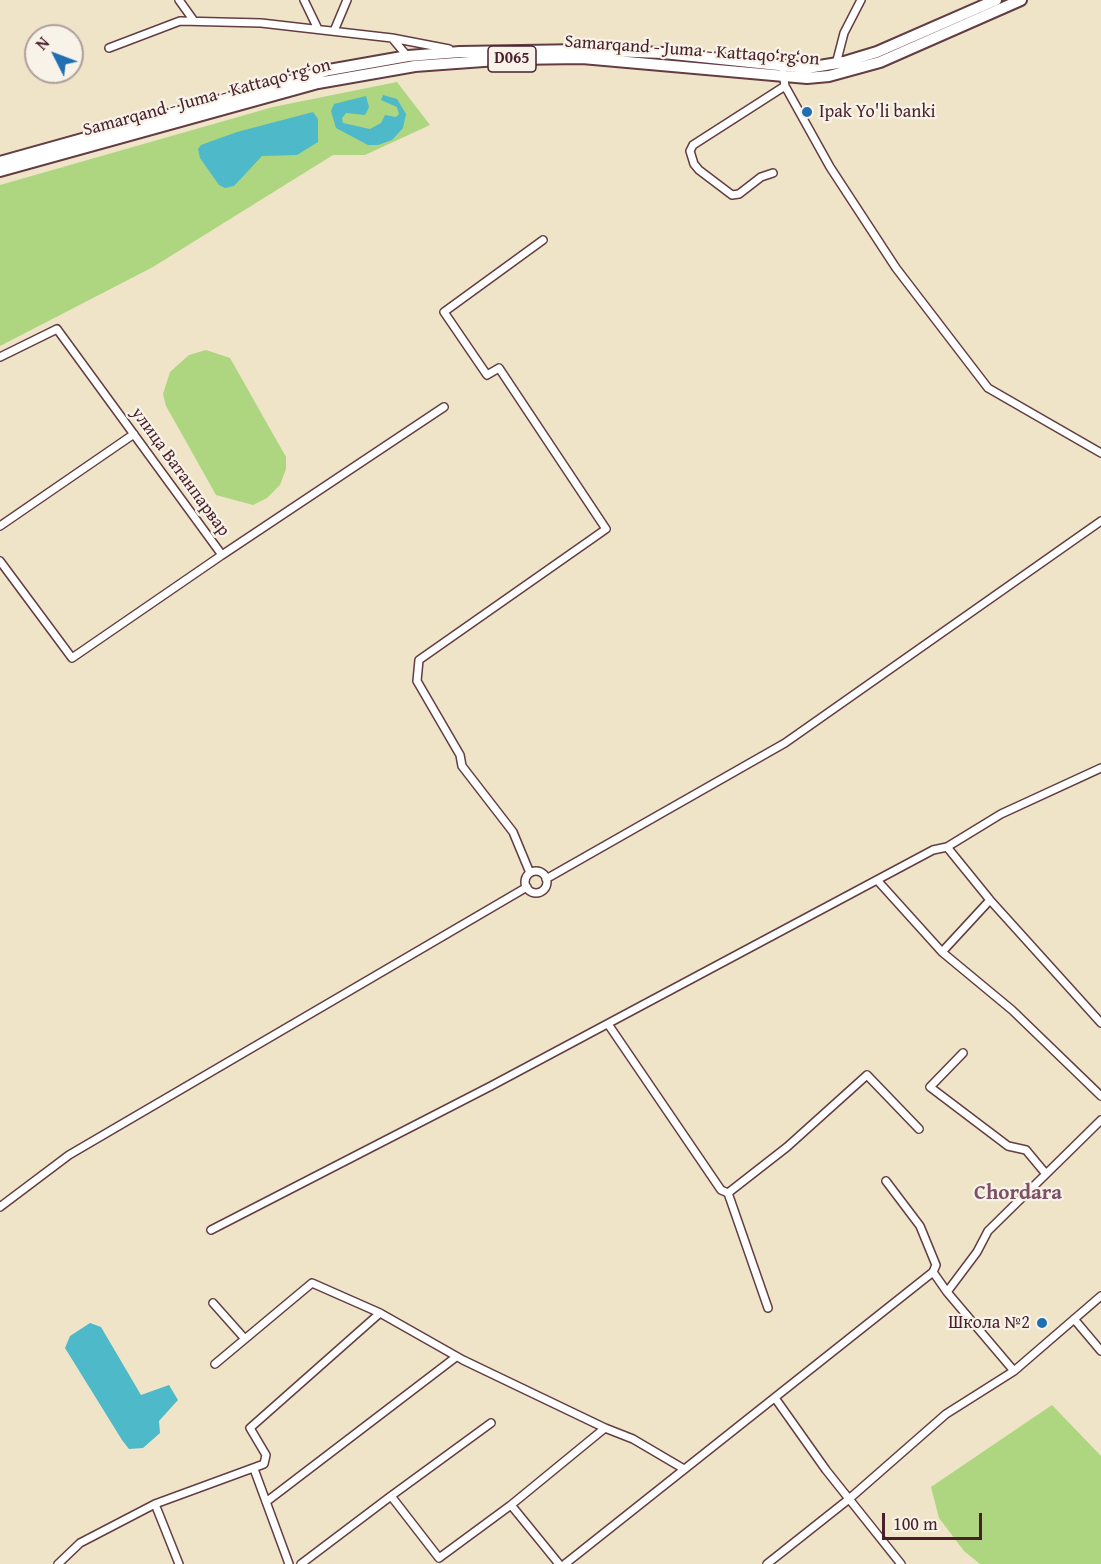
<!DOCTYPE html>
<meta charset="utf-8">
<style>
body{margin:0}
#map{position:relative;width:1101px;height:1564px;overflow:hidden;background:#efe4c8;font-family:"Gentium Book Plus",serif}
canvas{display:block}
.north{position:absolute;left:24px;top:24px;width:60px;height:60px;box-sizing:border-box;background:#f7f3e8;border:2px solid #b29e9c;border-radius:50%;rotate:312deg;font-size:16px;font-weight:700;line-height:24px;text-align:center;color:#4a1f2b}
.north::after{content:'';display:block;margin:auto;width:21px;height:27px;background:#1f6fb2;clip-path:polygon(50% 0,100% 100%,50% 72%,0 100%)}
.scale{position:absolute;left:882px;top:1513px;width:100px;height:27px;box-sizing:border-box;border:3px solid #4a1f2b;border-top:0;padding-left:8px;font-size:18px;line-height:21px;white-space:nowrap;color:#4a1f2b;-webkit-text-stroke:4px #f7f3e8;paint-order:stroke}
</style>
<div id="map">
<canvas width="1101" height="1564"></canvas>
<div class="north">N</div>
<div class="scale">100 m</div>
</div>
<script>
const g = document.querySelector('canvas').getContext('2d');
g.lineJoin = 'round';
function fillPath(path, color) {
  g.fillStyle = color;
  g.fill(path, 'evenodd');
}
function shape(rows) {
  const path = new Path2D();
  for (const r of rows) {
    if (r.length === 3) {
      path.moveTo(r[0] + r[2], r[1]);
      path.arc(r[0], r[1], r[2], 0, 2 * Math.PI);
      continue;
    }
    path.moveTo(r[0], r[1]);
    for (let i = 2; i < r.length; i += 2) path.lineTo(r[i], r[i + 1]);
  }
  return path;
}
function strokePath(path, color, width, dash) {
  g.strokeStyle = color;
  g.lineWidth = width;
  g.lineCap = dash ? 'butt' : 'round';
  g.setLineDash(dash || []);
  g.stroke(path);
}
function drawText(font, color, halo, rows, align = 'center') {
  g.font = font + ' "Gentium Book Plus",serif';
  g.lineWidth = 4.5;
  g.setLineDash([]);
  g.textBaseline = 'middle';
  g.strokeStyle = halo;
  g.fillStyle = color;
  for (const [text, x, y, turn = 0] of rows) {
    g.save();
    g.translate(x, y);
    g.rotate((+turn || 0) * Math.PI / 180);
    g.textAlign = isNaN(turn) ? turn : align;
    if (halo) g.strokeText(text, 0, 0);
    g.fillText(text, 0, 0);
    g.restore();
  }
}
const green = shape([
 [397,82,430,125,365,155,333,155,153,267,0,346,0,185,273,107],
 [206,350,230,358,286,457,286,469,280,485,267,498,253,505,216,495,166,406,163,394,170,372,189,355],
 [1052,1405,1101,1456,1101,1564,980,1564,964,1551,939,1518,931,1487]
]);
const water = shape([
 [383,95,397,99,406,114,403,128,392,140,378,145,368,145,336,128,331,111,334,104,366,96,369,107,365,115,346,113,342,118,343,123,370,129,381,123,385,115,396,117,399,114,397,107,381,100],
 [313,112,318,119,318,142,297,155,262,156,234,186,225,188,219,185,200,158,198,149,201,145,237,132],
 [90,1323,101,1327,141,1395,169,1385,178,1400,159,1421,160,1433,143,1448,129,1449,122,1440,65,1348,70,1336]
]);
const street = shape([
 [179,0,194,21],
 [304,0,318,29],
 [334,31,347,0],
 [392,38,449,49],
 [109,48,180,21,261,23,392,38,408,57],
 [836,64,844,33,861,0],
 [783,73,785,86,830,167,896,268,988,388,1101,453],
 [773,173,761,177,739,194,732,195,699,170,694,164,690,151,693,145,785,86],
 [0,357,57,329,222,555,72,658,0,561],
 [0,526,134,434],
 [222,555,444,407],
 [1101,768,1001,814,947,847,990,900,1101,1023],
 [536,882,11],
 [530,873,513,832,462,766,460,755,417,681,419,660,606,529,499,368,487,375,444,312,543,240],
 [546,879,785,743,1101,521],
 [877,880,942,952],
 [990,900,942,952,1012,1010,1101,1096],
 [608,1024,721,1190,728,1193,768,1308],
 [963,1053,930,1087,1008,1146,1026,1150,1046,1174],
 [886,1181,920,1226,936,1265,933,1272],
 [728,1193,787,1147,867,1075,919,1129],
 [0,1207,69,1155,527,887],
 [211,1230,491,1086,933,850,947,847],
 [947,1292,1014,1371],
 [213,1303,245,1339],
 [1074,1319,1101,1351],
 [215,1364,312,1283,380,1313,463,1360,605,1428],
 [775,1398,826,1470,901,1564],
 [491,1423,391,1496,439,1558,511,1505],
 [254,1469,289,1564],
 [266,1502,456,1357],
 [155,1504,179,1564],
 [58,1564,80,1543,155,1504,264,1464,266,1455,250,1428,380,1313],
 [301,1564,391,1496],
 [559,1564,511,1505,605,1428,633,1439,684,1469],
 [565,1564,933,1272,947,1292,977,1252,988,1231,1101,1120],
 [767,1564,849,1499,946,1414,1014,1371,1101,1296]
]);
const primary = shape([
 [0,162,329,70,408,56,460,52,583,50,663,53,807,68,844,62,877,52,996,0],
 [0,171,318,83,415,66,511,59,582,58,807,78,829,76,880,62,1021,0]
]);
const markers = [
 [807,112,6,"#1f6fb2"],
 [1042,1323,6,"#1f6fb2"]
];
const shields = [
 [512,59,48]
];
const shieldNames = [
 ["D065",512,59]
];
const streetNames = [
 ["Samarqand - Juma - Kattaqo‘rg‘on",692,51,4],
 ["Samarqand - Juma - Kattaqo‘rg‘on",207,98,-15],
 ["улица Ватанпарвар",180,472,54]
];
const poiNames = [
 ["Ipak Yo'li banki",819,112],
 ["Школа №2",1030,1323,"right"]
];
const quarterNames = [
 ["Chordara",1018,1194]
];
fillPath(green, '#aed580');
fillPath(water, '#4db9c9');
strokePath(street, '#633d43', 10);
strokePath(primary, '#633d43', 14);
strokePath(street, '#fff', 7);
strokePath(primary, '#fff', 10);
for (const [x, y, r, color] of markers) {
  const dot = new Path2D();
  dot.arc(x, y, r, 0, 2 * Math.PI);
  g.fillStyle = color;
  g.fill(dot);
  strokePath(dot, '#f7f3e8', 2);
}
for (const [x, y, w] of shields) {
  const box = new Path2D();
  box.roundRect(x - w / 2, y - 13, w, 26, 4.5);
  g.fillStyle = '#f7f3e8';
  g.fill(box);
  strokePath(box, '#4a1f2b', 1.5);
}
drawText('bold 16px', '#4a1f2b', null, shieldNames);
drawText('18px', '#4a1f2b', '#f7f3e8', streetNames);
drawText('18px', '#4a1f2b', '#f7f3e8', poiNames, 'left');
drawText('bold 21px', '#7f4f65', '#f7f3e8', quarterNames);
</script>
